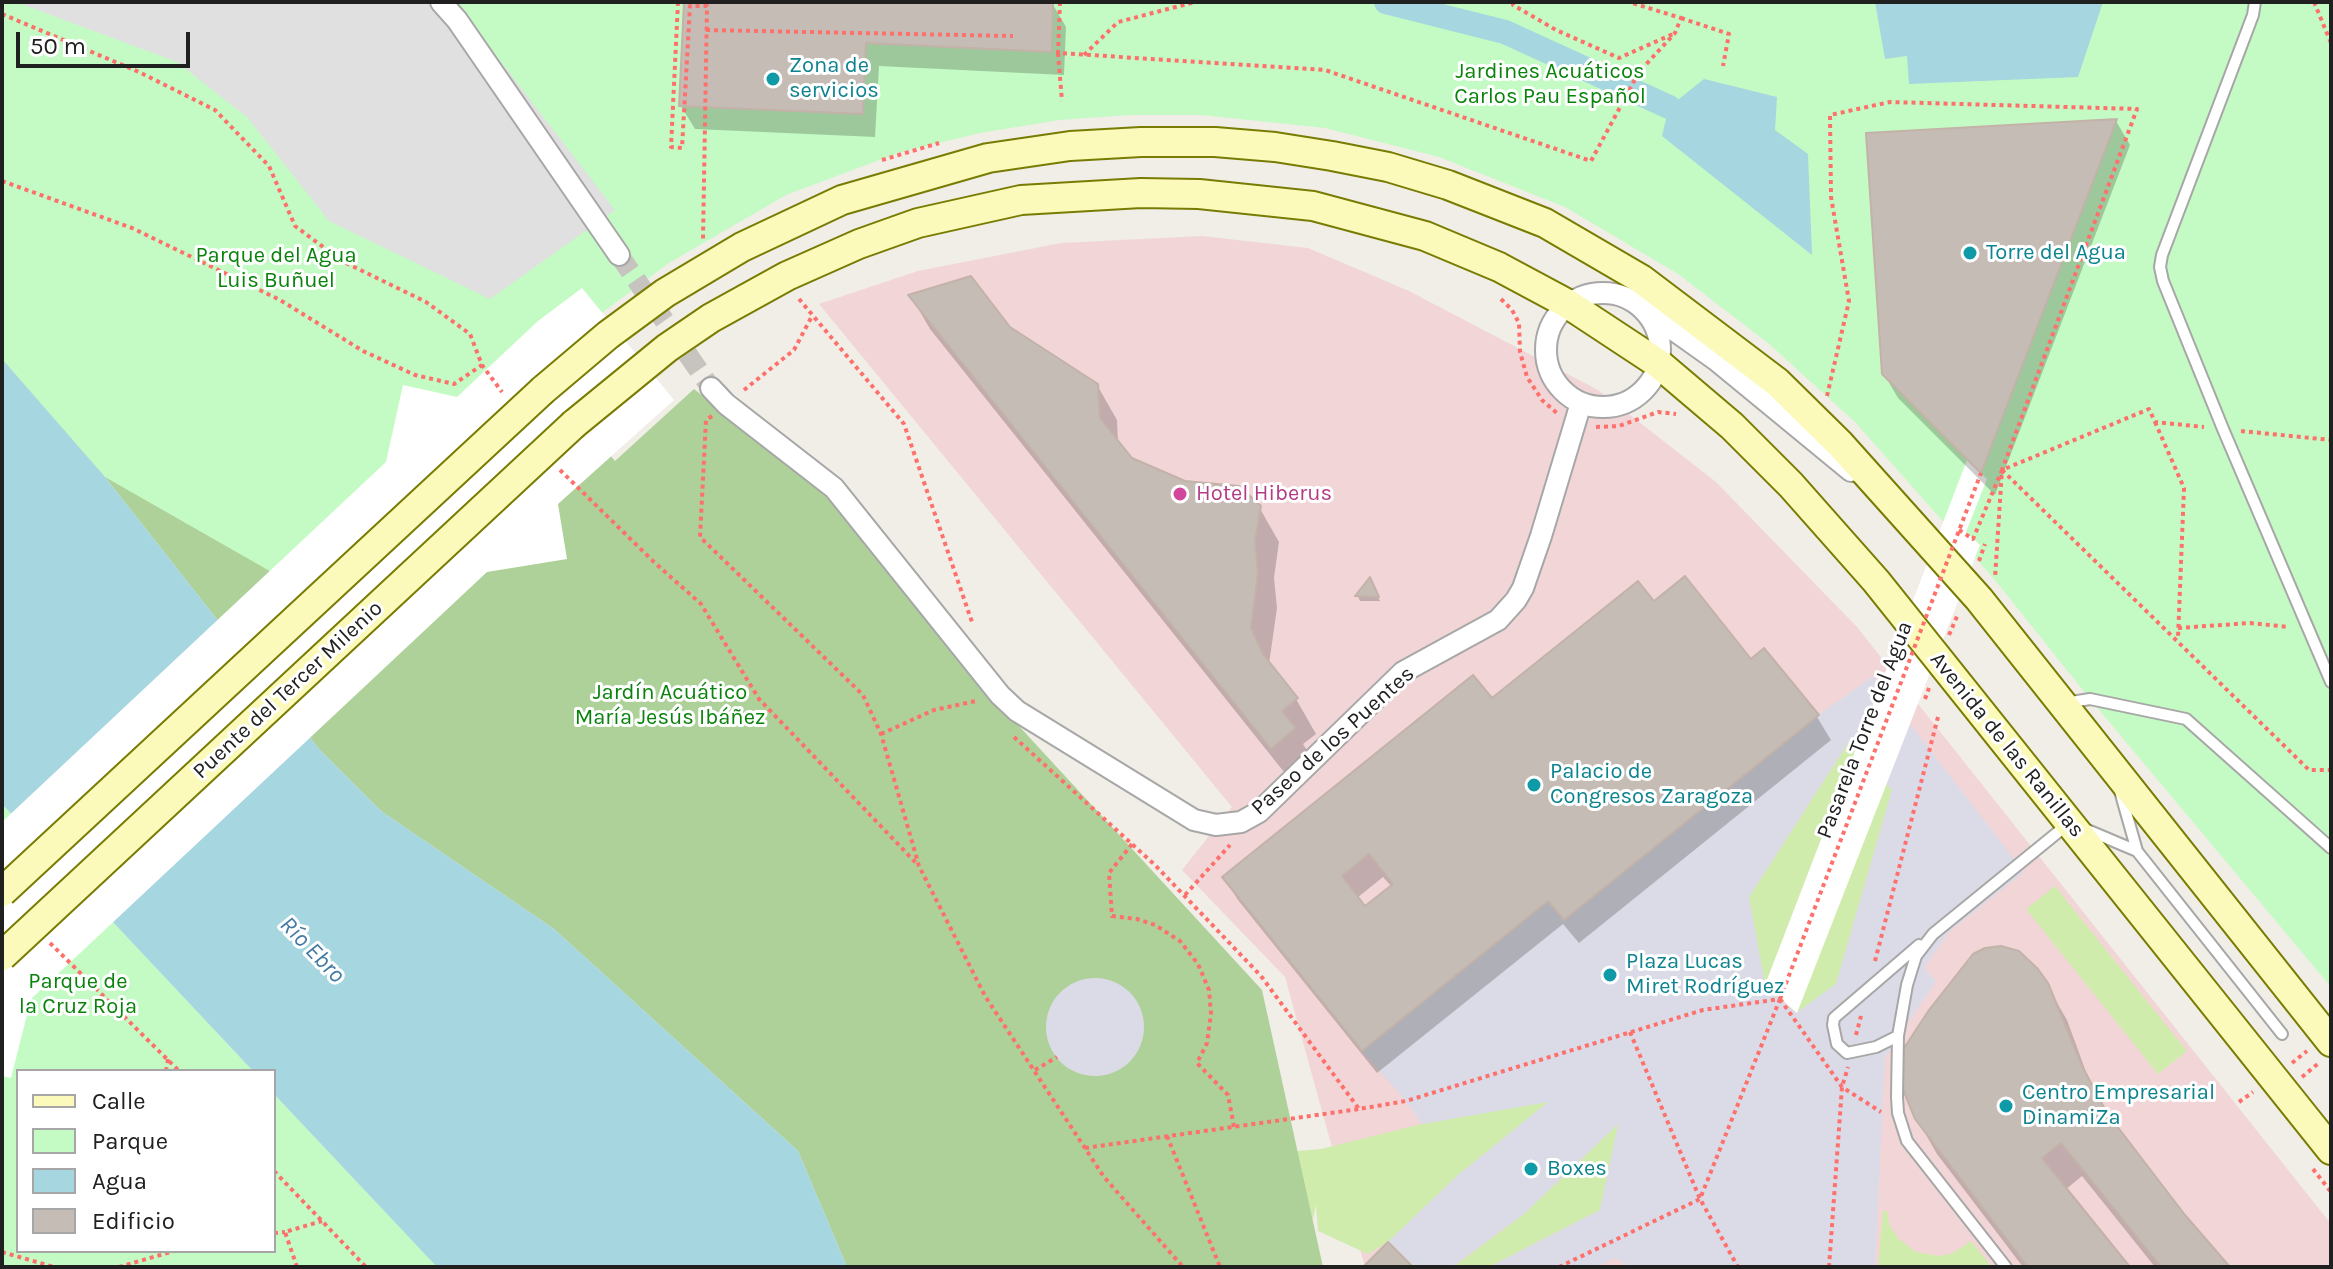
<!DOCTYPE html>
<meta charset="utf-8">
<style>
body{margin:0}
#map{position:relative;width:2333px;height:1269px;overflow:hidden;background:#f1ede7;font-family:Karla,sans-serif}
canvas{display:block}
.frame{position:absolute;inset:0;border:4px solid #202020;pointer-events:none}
.legend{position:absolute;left:16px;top:1069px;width:260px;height:184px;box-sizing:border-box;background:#fff;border:2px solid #a6a6a6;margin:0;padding:10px 14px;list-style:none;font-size:24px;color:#202020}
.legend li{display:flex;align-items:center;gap:16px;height:40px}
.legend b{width:40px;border:2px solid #a6a6a6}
.scale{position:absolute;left:16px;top:32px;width:174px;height:36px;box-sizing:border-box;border:4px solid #202020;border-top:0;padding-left:10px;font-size:24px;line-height:28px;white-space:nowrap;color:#202020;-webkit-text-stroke:6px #fff;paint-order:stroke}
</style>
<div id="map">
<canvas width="2333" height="1269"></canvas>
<div class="frame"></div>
<ul class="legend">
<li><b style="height:10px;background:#fbfaba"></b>Calle</li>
<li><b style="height:22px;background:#c4fbc4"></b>Parque</li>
<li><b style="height:22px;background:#a6d6df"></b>Agua</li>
<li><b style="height:22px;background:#c6bcb6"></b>Edificio</li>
</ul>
<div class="scale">50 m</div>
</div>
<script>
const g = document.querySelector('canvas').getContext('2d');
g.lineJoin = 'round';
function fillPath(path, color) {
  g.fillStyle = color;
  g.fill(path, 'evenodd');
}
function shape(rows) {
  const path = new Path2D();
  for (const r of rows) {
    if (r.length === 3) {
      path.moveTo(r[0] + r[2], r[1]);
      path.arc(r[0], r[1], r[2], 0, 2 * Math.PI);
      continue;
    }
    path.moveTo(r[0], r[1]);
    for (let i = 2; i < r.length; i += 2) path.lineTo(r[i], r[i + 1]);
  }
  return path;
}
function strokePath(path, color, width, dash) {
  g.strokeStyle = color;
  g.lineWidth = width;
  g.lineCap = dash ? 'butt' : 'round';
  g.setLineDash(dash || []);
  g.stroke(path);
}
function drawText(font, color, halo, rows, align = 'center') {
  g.font = font + ' Karla,sans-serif';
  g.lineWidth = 6;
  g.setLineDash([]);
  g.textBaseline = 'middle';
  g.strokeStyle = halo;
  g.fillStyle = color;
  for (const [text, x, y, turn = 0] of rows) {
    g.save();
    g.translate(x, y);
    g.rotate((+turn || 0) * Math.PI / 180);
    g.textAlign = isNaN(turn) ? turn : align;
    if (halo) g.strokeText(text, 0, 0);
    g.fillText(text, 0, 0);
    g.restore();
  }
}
const commercial = shape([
 [1202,236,1308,248,1409,291,1598,390,1716,482,1857,627,2331,1224,2331,1267,1365,1267,1285,977,1182,870,1232,807,819,304,918,271,1061,243]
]);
const grass = shape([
 [1848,743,1892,790,1836,984,1797,1013,1765,985,1749,897],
 [2055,886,2187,1051,2158,1074,2026,909],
 [1550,1101,1458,1175,1388,1242,1368,1254,1318,1231,1316,1205,1309,1237,1238,1156,1321,1149,1422,1124],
 [1619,1123,1600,1210,1489,1267,1453,1267,1524,1214],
 [1883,1211,1887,1211,1889,1224,1899,1239,1916,1252,1939,1256,1953,1253,1971,1241,1992,1267,1878,1267]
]);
const forest = shape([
 [492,316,615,461,694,389,822,492,972,675,1262,990,1323,1267,847,1267,798,1151,554,929,381,811,319,749,105,477,2,359]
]);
const park = shape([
 [2,2,2331,2,2331,987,2090,699,1995,580,1855,422,1768,343,1678,274,1565,207,1439,157,1325,128,1201,115,1129,115,1060,120,980,133,901,152,786,195,669,263,599,315,338,610,105,477,2,359],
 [2,804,253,1071,18,1071,18,1251,274,1251,274,1094,437,1267,2,1267]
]);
const parking = shape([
 [16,2,455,2,615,210,490,299,329,221,248,118,177,62]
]);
const plaza = shape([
 [1873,676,2024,872,1950,931,1924,968,1936,981,1885,1057,1875,1267,1629,1267,1615,1258,1596,1267,1489,1267,1600,1210,1618,1124,1524,1214,1452,1267,1412,1266,1388,1242,1458,1175,1548,1102,1422,1124,1406,1101,1362,1051,1548,901,1564,920,1819,715],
 [1848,743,1892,790,1836,984,1796,1013,1765,985,1749,897],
 [1095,1027,49]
]);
const water = shape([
 [1875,2,2103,2,2078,77,1909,84,1907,56,1885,59],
 [1704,79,1777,97,1775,130,1808,154,1812,255,1662,136,1669,107],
 [2,359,105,477,319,749,381,811,554,929,798,1151,847,1267,437,1267,274,1094,274,1071,253,1071,2,804]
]);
const pier = shape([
 [582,288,674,400,558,504,567,559,487,572,31,999,11,1078,2,1076,2,822,386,462,403,385,457,397,538,321],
 [1967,460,1987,479,1966,532,1980,545,1797,1013,1765,985]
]);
const shadow = shape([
 [686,2,1052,3,1066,27,1064,75,879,66,875,137,695,129,681,106],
 [2116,121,2130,145,1995,495,1898,398,1884,374,1868,135],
 [911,296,1009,328,1097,385,1117,420,1118,444,1130,459,1185,483,1259,507,1279,542,1274,578,1277,608,1269,664,1296,699,1316,734,1303,744,1315,763,1292,782,930,329],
 [1370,581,1380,601,1360,601,1358,596],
 [1750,661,1817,717,1831,740,1579,943,1563,924,1377,1073,1238,900,1224,877,1492,701],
 [1383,877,1392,887,1365,909,1357,898],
 [2046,984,2067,1020,2086,1072,2103,1106,2126,1142,2183,1216,2227,1267,2155,1267,2082,1176,2065,1190,2127,1267,2023,1267,1937,1154,1917,1119]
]);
const canal = shape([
 [1386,2,1505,32,1669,107]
]);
const building = shape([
 [684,2,1053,2,1052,52,866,43,863,114,679,106,684,2],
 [2117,119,1981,473,1882,374,1866,133,2117,119],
 [971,276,1010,327,1098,384,1100,418,1132,458,1185,481,1239,486,1261,506,1255,542,1258,573,1251,628,1263,654,1298,698,1282,711,1296,728,1271,749,908,295,971,276],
 [1685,576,1751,659,1764,648,1819,715,1564,920,1548,901,1362,1051,1222,877,1473,675,1492,698,1638,581,1654,601,1685,576],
 [1369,854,1393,884,1365,906,1342,876,1369,854],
 [1370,577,1379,597,1355,596,1370,577],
 [2001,946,2019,951,2038,969,2048,983,2082,1066,2107,1113,2185,1215,2230,1267,2161,1267,2061,1143,2042,1158,2130,1267,2028,1267,1915,1119,1900,1082,1904,1048,1929,1010,1973,954,1985,948,2001,946],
 [1388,1242,1412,1266,1417,1267,1363,1267,1388,1242]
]);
const streetTunnel = shape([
 [619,255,711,388]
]);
const path = shape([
 [678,2,671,147,682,148,690,6,707,6,703,240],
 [1060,2,1058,53,1325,70,1591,161,1639,72,1675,33,1681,18,1629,2],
 [1513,2,1513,5,1556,30,1619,58,1673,34],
 [2314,2,2331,43],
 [2,14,139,72,215,110,269,166,295,226,342,261,426,302,470,334,482,365,502,392],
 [1681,18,1729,34,1723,66],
 [706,30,1013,36],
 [1058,53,1062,101],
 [1084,55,1118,22,1195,2],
 [882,160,939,143],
 [2,181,132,228,280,300,363,351,415,375,454,384,482,365],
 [799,299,904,424,973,625],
 [1501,299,1512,310,1519,323,1520,352,1527,377,1542,400,1558,414],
 [744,390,794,350,812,316],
 [1827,396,1849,301,1831,197,1830,115,1890,102,2137,109,2002,470,1995,578],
 [712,416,706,420,700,537,863,695,881,734,919,866,985,996,1104,1177,1183,1267],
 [2155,422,2184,488,2178,638],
 [1596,427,1619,426,1658,412,1676,414],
 [2241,431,2331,440],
 [560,470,654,562,701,604,759,699,919,866],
 [2002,470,2309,770,2331,770],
 [1959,530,1973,539,2002,470,2149,409,2155,422,2204,427],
 [1979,561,1985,544],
 [2178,628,2250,623,2289,627],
 [1949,635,1958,614],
 [1925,699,1929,688],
 [881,734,934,710,976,701,978,703],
 [1014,737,1155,865,1261,976,1359,1109,1406,1101,1703,1010,1780,999],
 [1132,844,1109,873,1112,916,1137,919,1155,925,1180,941,1198,964,1209,990,1211,1014,1207,1043,1197,1063,1228,1095,1234,1127],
 [1185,895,1230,845],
 [50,943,179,1071],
 [1875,961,1938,717],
 [1780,999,1842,1087,1881,1112],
 [1630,1032,1700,1199,1738,1267],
 [1856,1035,1861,1016],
 [2292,1063,2307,1051],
 [1035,1070,1057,1057],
 [166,1071,168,1059],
 [2302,1077,2320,1062],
 [2239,1102,2253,1092],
 [1167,1136,1220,1267],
 [1085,1148,1359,1109],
 [2313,1169,2331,1192],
 [274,1171,366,1267],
 [274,1233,285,1232],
 [2,1252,54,1267],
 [119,1267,174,1251],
 [297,1267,285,1232,322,1221],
 [1559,1267,1700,1199,1780,999],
 [1829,1267,1842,1087,1848,1067]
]);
const lane = shape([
 [2255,2,2253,15,2162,255,2160,267,2163,281,2223,429,2331,682],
 [2065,703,2090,699,2186,719,2331,848],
 [2120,791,2137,851,2282,1034],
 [2085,829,2137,851],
 [1898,1036,1876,1047,1847,1053,1837,1044,1833,1025,1834,1018,1919,945],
 [2006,1267,1907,1141,1898,1113,1897,1097,1898,1036,1907,985,1916,956,1933,934,2068,824]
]);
const street = shape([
 [441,2,457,20,619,255],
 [1603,350,57],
 [1647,311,1716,360,1851,471],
 [711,388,726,404,834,488,1000,695,1017,711,1194,820,1216,825,1241,822,1259,812,1403,672,1498,620,1516,600,1523,588,1541,536,1581,403]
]);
const secondary = shape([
 [543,390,608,335,665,293,742,247,842,200,988,158,1070,146,1141,142,1215,142,1275,147,1332,156,1388,167,1448,185,1545,223,1641,279,1777,382,1840,444,1979,599,2331,1042],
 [574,424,667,348,711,318,787,276,859,244,918,223,1021,200,1141,193,1199,194,1313,206,1425,236,1499,267,1568,304,1659,364,1732,426,1791,485,1876,581,2331,1150]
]);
const pathBridge = shape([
 [1780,999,1981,473]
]);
const secondaryBridge = shape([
 [2,892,543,390],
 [2,956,574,424]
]);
const markers = [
 [773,79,8,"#0f9aa8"],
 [1970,253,8,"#0f9aa8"],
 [1180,494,8,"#d1479c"],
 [1534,785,8,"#0f9aa8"],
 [1610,975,8,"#0f9aa8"],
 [2006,1106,8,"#0f9aa8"],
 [1531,1169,8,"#0f9aa8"]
];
const cultureNames = [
 ["Zona de",789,66],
 ["servicios",789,91],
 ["Torre del Agua",1986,253],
 ["Palacio de",1550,772],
 ["Congresos Zaragoza",1550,797],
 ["Plaza Lucas",1626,962],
 ["Miret Rodríguez",1626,987],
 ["Centro Empresarial",2022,1093],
 ["DinamiZa",2022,1118],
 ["Boxes",1547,1169]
];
const parkNames = [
 ["Jardines Acuáticos",1550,72],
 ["Carlos Pau Español",1550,97],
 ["Parque del Agua",276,256],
 ["Luis Buñuel",276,281],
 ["Jardín Acuático",670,693],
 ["María Jesús Ibáñez",670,718],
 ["Parque de",78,982],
 ["la Cruz Roja",78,1007]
];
const hotelNames = [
 ["Hotel Hiberus",1196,494]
];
const streetNames = [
 ["Puente del Tercer Milenio",288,690,-43],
 ["Pasarela Torre del Agua",1865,730,-69],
 ["Paseo de los Puentes",1333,741,-42],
 ["Avenida de las Ranillas",2007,745,51]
];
const waterNames = [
 ["Río Ebro",312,950,46]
];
fillPath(commercial, '#f2d6d7');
fillPath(grass, '#d0ecac');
fillPath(forest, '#aed19a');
fillPath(park, '#c4fbc4');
fillPath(parking, '#e0e0e0');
fillPath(plaza, '#dbdbe7');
fillPath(water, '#a6d6df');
fillPath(pier, '#fff');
fillPath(shadow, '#0003');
strokePath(canal, '#a6d6df', 24);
fillPath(building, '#c6bcb6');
strokePath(building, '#c3b2a8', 2);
strokePath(streetTunnel, '#c7c4bf', 20, [20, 10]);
strokePath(lane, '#a7a7a7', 14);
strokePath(street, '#a7a7a7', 24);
strokePath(secondary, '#787c02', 32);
strokePath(path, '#fd706b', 4, [4, 4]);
strokePath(lane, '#fff', 10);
strokePath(street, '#fff', 20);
strokePath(secondary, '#fbfaba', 28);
strokePath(secondaryBridge, '#787c02', 32, []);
strokePath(pathBridge, '#fd706b', 4, [4, 4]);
strokePath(secondaryBridge, '#fbfaba', 28);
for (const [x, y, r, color] of markers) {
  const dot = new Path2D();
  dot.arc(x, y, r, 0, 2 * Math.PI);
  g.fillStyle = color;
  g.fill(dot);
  strokePath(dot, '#fff', 3);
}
drawText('22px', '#0d838f', '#fff', cultureNames, 'left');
drawText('22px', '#09830b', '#fff', parkNames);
drawText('22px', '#b23c85', '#fff', hotelNames, 'left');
drawText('22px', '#202020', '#fff', streetNames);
drawText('italic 24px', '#437aa3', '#fff', waterNames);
</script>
